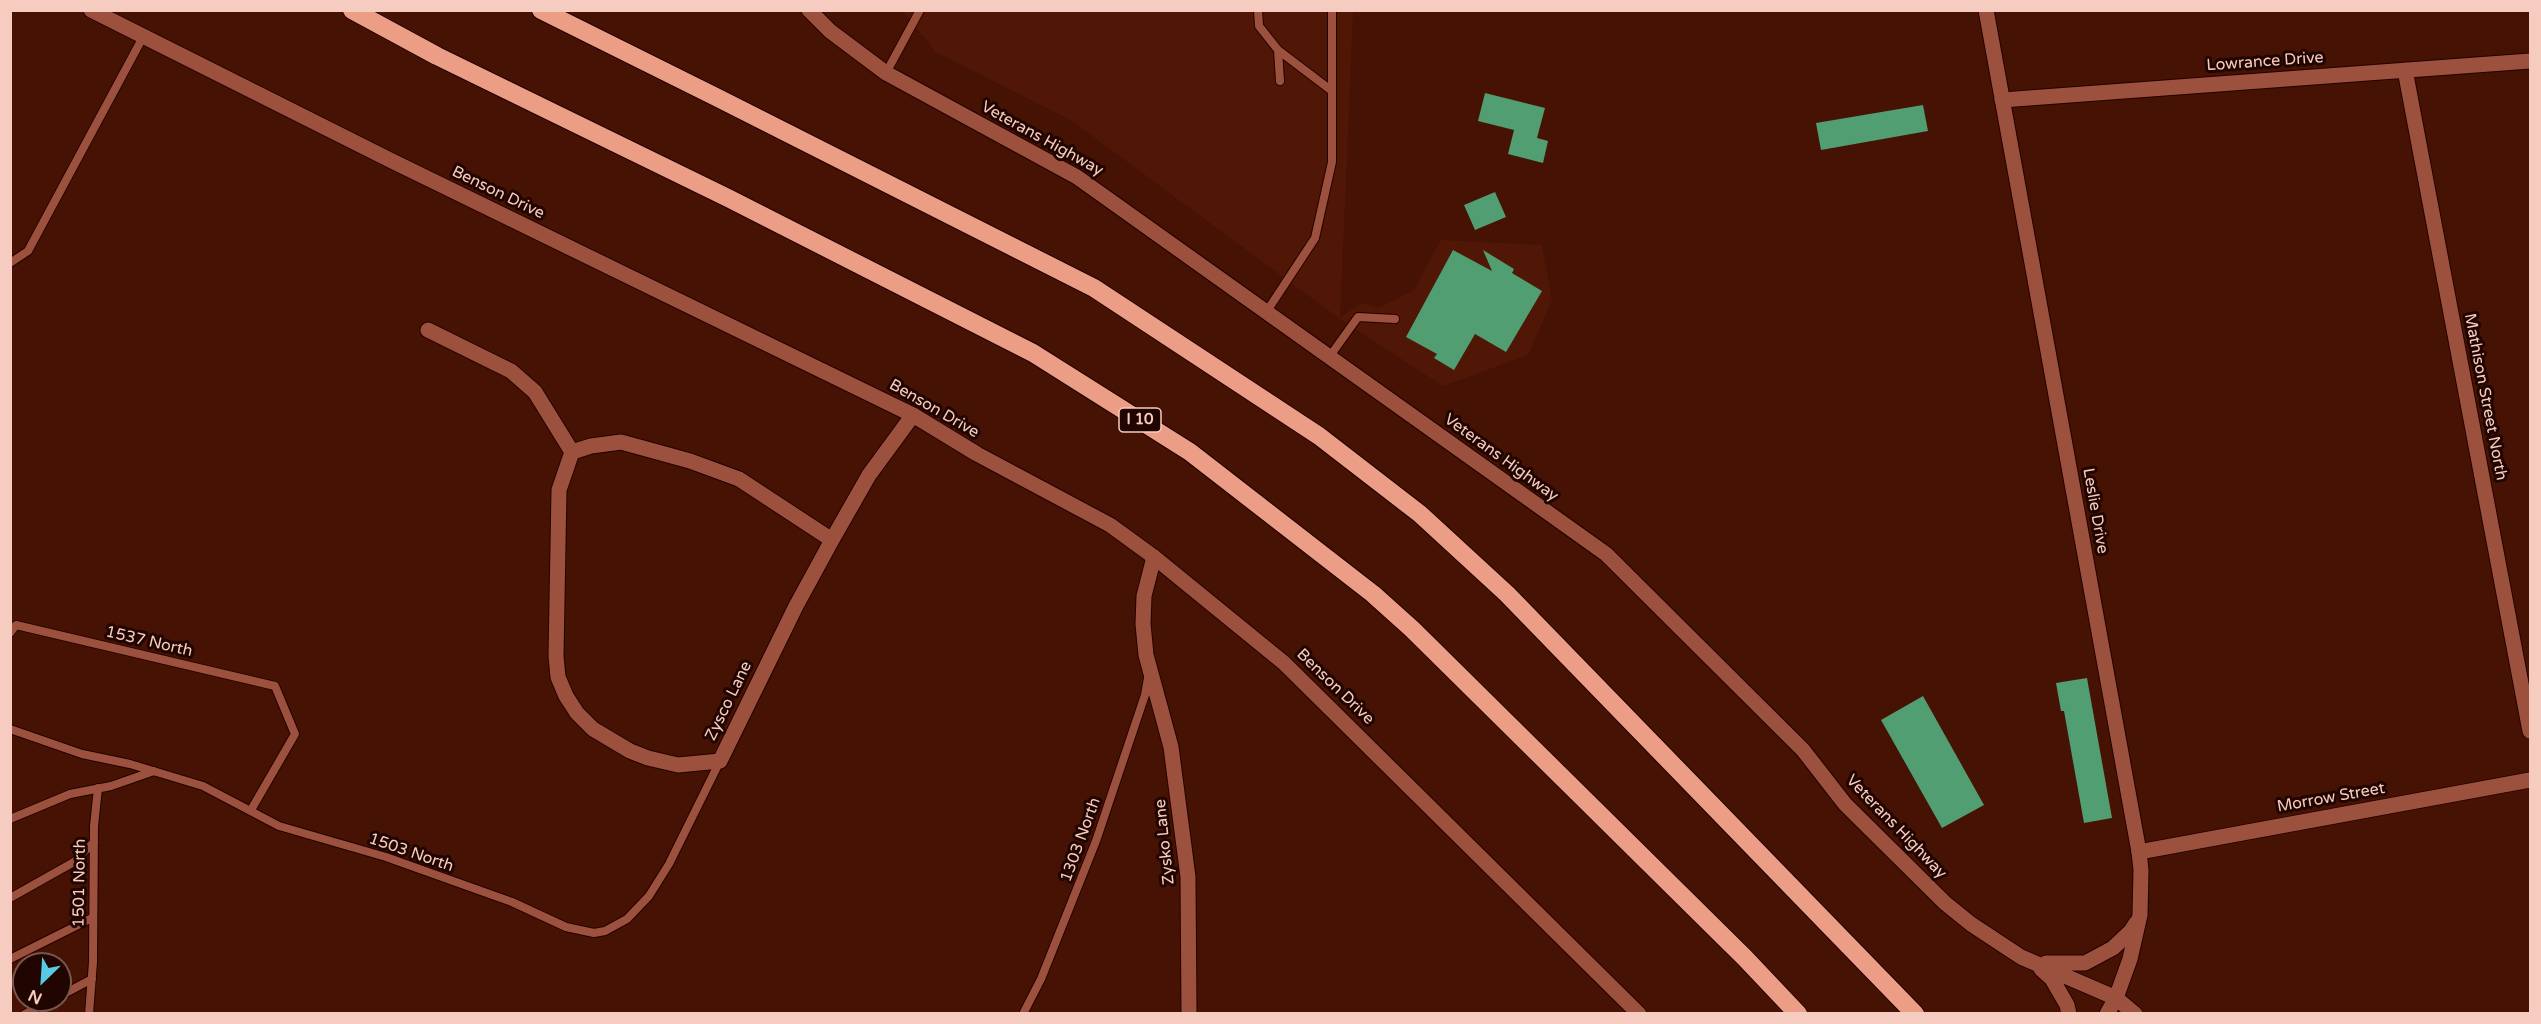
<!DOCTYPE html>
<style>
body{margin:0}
#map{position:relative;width:2541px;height:1024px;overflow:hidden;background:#461204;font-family:"Varela Round",sans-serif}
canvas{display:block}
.frame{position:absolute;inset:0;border:12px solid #f7ccc0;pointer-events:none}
.north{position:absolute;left:12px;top:952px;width:60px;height:60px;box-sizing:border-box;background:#210501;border:2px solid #77554d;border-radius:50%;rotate:205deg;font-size:16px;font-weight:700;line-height:24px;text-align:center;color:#f7ccc0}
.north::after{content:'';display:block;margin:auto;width:21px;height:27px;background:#58c9e4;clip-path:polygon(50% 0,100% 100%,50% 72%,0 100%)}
</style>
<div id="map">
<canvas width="2541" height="1024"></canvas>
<div class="frame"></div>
<div class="north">N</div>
</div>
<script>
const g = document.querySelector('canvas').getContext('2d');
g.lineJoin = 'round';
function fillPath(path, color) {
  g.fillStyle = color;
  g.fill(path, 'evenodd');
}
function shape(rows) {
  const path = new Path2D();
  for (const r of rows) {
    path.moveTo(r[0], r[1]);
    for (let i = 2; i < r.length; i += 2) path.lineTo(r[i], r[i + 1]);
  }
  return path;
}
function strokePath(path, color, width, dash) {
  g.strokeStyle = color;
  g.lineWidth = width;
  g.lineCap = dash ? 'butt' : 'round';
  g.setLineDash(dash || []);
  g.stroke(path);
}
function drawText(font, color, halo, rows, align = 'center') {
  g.font = font + ' "Varela Round",sans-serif';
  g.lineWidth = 6;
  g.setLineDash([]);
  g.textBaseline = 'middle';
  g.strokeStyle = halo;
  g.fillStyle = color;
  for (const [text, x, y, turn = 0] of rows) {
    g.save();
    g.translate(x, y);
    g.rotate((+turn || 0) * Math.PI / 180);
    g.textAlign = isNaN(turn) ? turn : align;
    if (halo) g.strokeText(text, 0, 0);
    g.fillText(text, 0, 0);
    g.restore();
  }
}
const built = shape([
 [903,11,1353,11,1340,318,1361,303,1379,308,1414,290,1441,240,1542,245,1552,300,1528,355,1443,386,1340,319,1072,121,936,52]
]);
const building = shape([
 [1485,93,1545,108,1537,138,1548,141,1543,163,1508,154,1514,130,1478,121],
 [1923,105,1928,131,1821,150,1816,123],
 [1495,192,1506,217,1475,230,1464,205],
 [1453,250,1492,271,1483,250,1514,269,1512,273,1542,291,1506,352,1475,334,1454,370,1434,358,1437,354,1406,337],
 [2087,678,2112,818,2084,823,2064,711,2061,711,2056,683],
 [1923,696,1984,805,1942,828,1881,720]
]);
const service = shape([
 [1258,10,1259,26,1278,50,1332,91,1332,10],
 [1278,50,1280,81],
 [886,73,920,10],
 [10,263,28,251,143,37],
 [1267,311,1315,238,1332,162,1332,91],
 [1330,356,1358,317,1395,319],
 [10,633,16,625,275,686,295,734,251,810],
 [10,729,82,754,130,764,203,786,279,826,386,857,512,902,566,927,594,933,605,931,627,919,649,896,669,864,720,761],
 [10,819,70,794,111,786,154,771],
 [10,898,74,862,94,842],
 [10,959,92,918],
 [60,996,92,979],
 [25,1014,51,1000],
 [89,1014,93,962,94,826,98,788],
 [1023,1014,1041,979,1096,841,1145,695,1148,678]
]);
const minor = shape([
 [2405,70,2530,731],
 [2002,100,2530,61],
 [428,330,511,371,535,392,572,452],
 [572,452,559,490,556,656,558,677,566,696,577,713,593,729,630,751,648,758,678,765,720,761,796,606,832,540,869,475,913,415],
 [572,452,591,446,621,442,690,461,739,479,832,540],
 [1154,557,1144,596,1143,624,1146,655,1171,747,1188,877,1189,1014],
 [2139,852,2530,780],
 [2116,998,2135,1014]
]);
const tertiary = shape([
 [91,10,392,161,913,415,977,454,1110,525,1154,557,1284,663,1639,1014],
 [809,10,830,31,886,73,1077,177,1606,554,1803,750,1845,804,1945,903,1971,924,2021,957,2116,998],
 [1986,10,2139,852,2141,870,2140,915,2130,959,2116,998,2107,1014],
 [2046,963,2085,963,2113,948,2131,931,2136,923],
 [2041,969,2052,979,2067,1005,2069,1014]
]);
const motorway = shape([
 [352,10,437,56,728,198,1033,353,1190,452,1373,594,1412,629,1745,958,1798,1014],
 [541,10,718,98,1094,288,1319,436,1420,514,1507,594,1915,1014]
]);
const shields = [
 [1140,420,42]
];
const shieldNames = [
 ["I 10",1140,420]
];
const streetNames = [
 ["Lowrance Drive",2265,62,-4],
 ["Veterans Highway",1042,139,29],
 ["Benson Drive",498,193,26],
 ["Mathison Street North",2485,397,79],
 ["Benson Drive",934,409,30],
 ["Veterans Highway",1501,458,36],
 ["Leslie Drive",2095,511,80],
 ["1537 North",149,642,13],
 ["Benson Drive",1335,687,44],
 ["Zysco Lane",729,701,-64],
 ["Morrow Street",2331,798,-10],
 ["Veterans Highway",1896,827,46],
 ["1303 North",1081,840,-70],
 ["Zysko Lane",1165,842,-96],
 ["1503 North",411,853,19],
 ["1501 North",80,883,-89]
];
fillPath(built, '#511706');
fillPath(building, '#509e71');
strokePath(service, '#240200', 10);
strokePath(minor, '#240200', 17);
strokePath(tertiary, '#240200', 17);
strokePath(motorway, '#240200', 20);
strokePath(service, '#9b513d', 8);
strokePath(minor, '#9b513d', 15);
strokePath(tertiary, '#9b513d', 15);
strokePath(motorway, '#ec9d86', 18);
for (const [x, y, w] of shields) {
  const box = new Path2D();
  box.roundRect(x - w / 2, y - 12, w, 24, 4.5);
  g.fillStyle = '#210501';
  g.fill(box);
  strokePath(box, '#f7ccc0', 1.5);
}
drawText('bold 15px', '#f7ccc0', null, shieldNames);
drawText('16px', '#f7ccc0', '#210501', streetNames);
</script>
